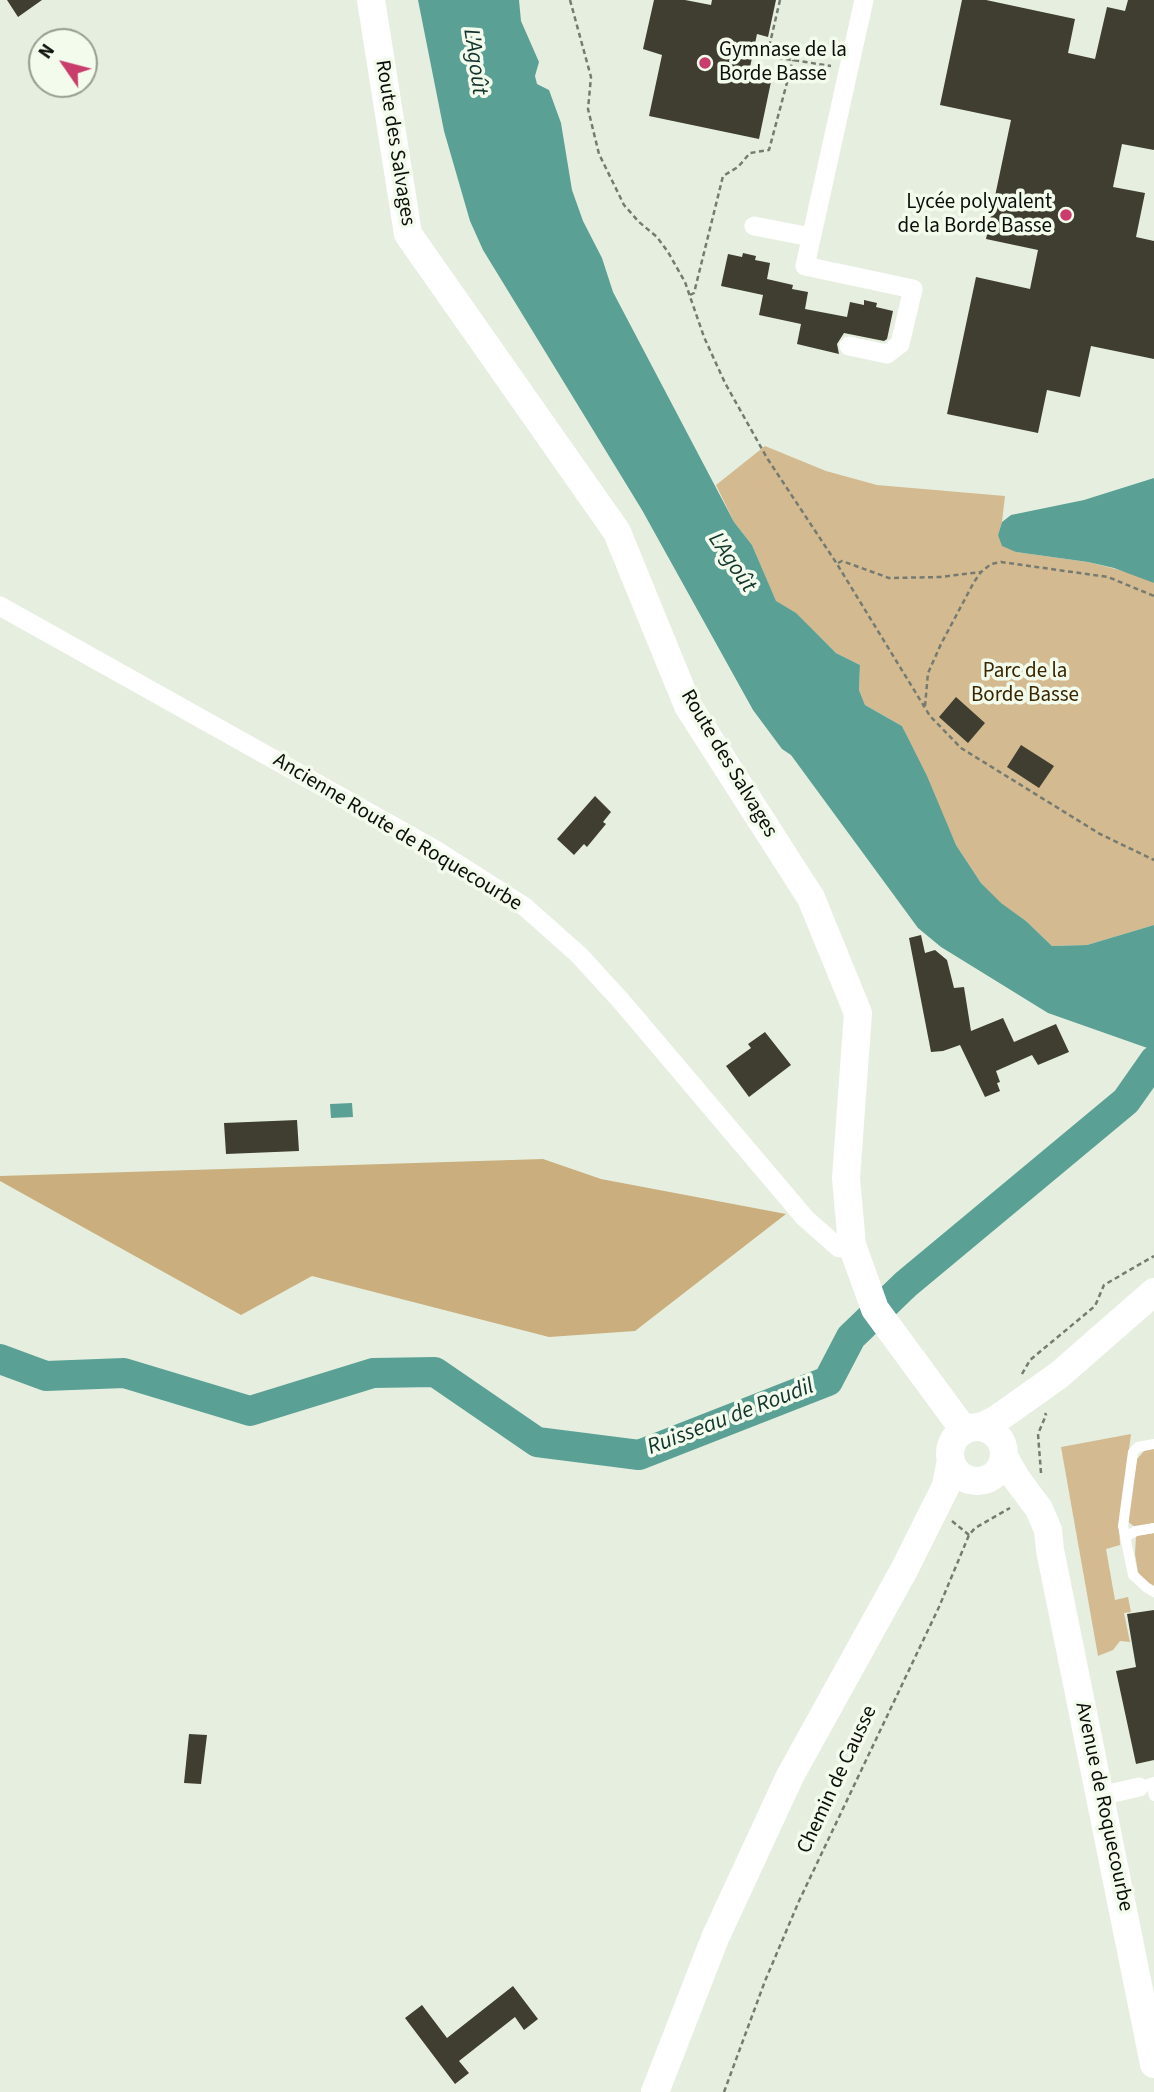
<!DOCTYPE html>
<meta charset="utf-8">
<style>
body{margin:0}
#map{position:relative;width:1154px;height:2092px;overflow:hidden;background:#e6efdf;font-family:"Source Sans 3",sans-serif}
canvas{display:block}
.north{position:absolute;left:28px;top:28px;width:70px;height:70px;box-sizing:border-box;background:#f3fcec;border:2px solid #969d91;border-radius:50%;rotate:305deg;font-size:19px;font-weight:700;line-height:28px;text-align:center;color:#0b0e09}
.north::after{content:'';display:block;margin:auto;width:24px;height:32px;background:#c93c6c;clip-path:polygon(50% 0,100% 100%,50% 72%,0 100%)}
</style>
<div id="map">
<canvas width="1154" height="2092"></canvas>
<div class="north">N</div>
</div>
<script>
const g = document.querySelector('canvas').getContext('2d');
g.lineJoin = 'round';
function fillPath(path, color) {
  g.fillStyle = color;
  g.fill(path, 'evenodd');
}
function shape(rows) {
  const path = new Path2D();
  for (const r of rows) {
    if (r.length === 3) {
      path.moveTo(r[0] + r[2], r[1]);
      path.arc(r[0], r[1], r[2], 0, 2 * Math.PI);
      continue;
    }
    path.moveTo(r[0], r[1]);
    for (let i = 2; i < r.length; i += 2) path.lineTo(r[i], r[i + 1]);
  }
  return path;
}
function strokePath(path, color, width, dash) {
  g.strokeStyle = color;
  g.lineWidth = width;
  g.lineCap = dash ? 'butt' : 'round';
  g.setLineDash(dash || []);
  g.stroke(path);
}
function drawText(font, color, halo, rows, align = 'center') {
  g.font = font + ' "Source Sans 3",sans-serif';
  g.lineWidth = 7;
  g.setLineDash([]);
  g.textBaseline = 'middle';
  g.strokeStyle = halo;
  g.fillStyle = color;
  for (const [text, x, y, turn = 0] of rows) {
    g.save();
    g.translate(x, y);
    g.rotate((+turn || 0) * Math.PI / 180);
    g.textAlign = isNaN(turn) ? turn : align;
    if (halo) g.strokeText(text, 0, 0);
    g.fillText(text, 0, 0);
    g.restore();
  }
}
const green = shape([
 [765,446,826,471,877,485,1005,496,1002,522,998,535,1016,552,1088,562,1135,574,1154,583,1154,925,1087,945,1052,946,1026,921,1000,903,981,883,956,845,902,726,865,705,859,690,860,665,836,653,796,614,776,602,752,545,734,522,716,485],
 [1131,1434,1119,1526,1120,1545,1106,1549,1115,1600,1128,1597,1131,1612,1124,1613,1130,1642,1120,1641,1113,1650,1098,1656,1061,1447],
 [1154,1448,1154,1523,1135,1527,1127,1521,1137,1459,1145,1450],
 [1154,1533,1154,1586,1144,1582,1138,1572,1135,1554,1136,1536]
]);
const forest = shape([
 [543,1159,601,1179,786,1214,635,1331,549,1337,312,1276,241,1315,0,1181,0,1176]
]);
const water = shape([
 [418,0,519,0,521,21,539,62,535,76,537,84,549,90,561,123,572,190,583,221,602,258,613,292,734,522,752,545,776,601,796,613,836,653,860,665,859,690,865,705,902,726,927,776,956,845,981,883,1001,903,1026,921,1052,946,1087,945,1154,925,1154,1081,1134,1105,1113,1113,1148,1061,1153,1050,1048,1013,941,947,918,928,791,755,782,749,753,710,642,510,483,250,470,221,444,131],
 [1154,478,1154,583,1114,568,1088,562,1016,552,1002,546,998,535,1002,522,1011,515,1084,500],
 [352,1103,353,1117,331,1118,330,1104]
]);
const river = shape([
 [0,1359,46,1376,124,1373,250,1411,373,1373,435,1372,537,1442,639,1455,828,1381,851,1337,906,1284,1126,1101,1154,1061]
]);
const building = shape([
 [7,0,42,0,18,17],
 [654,0,685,0,711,5,712,0,776,0,768,37,757,34,749,72,772,77,759,139,649,116,662,55,643,49],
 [962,0,986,0,1075,19,1068,53,1095,59,1107,7,1125,11,1128,0,1154,0,1154,150,1122,144,1113,187,1145,193,1136,237,1154,241,1154,359,1091,346,1080,397,1047,390,1038,433,947,414,976,277,1030,289,1038,250,986,239,1011,120,940,105],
 [743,253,756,256,755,260,770,263,767,279,793,285,792,289,808,292,805,309,847,317,850,302,864,305,864,300,877,303,876,307,893,311,887,339,884,341,844,333,837,344,839,354,797,344,801,324,759,315,763,295,721,286,728,254,742,257],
 [956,697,985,723,968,743,939,717],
 [1021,745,1054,766,1039,788,1007,767],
 [595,796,611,812,603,822,606,824,587,847,584,844,574,855,557,839],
 [921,935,925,953,935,950,947,960,954,988,964,987,971,1031,1003,1018,1014,1042,1056,1024,1069,1052,1038,1065,1032,1055,996,1071,1000,1082,997,1083,1000,1091,985,1097,960,1045,943,1051,931,1052,909,938],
 [765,1032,791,1065,749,1097,726,1066,751,1048,748,1044],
 [297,1120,299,1151,226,1154,224,1123],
 [1154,1610,1154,1760,1136,1764,1116,1671,1136,1667,1127,1614],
 [189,1734,207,1735,201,1784,184,1783],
 [513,1986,538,2019,524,2030,515,2017,459,2061,469,2073,455,2084,405,2018,422,2005,447,2038]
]);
const path = shape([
 [570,0,591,77,588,109,599,154,624,205,639,222,657,237,668,252,685,282,704,337,725,383,767,458,837,564,930,716,961,748,1100,834,1154,860],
 [780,0,767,56,831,66],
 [690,295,694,293,723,176,738,167,750,153,769,150,793,60],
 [838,563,842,561,889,578,940,577,981,572],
 [925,706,928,673,941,644,974,582,981,572,991,564,1001,562,1108,577,1154,596],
 [1022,1374,1030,1360,1095,1306,1104,1285,1154,1256],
 [1041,1473,1038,1434,1046,1415,1045,1413],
 [952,1521,969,1535],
 [724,2092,765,1981,799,1901,939,1607,969,1535,975,1528,1010,1508]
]);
const lane = shape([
 [1154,1444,1138,1447,1133,1452,1123,1526,1133,1575,1146,1587,1154,1592],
 [1125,1537,1136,1531,1154,1528],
 [1151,1783,1154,1796],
 [1139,1787,1154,1782]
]);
const street = shape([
 [754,226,811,237],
 [849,346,887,354,900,344,913,289,805,266,864,0],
 [0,606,434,849,525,907,579,955,622,1002,805,1218,839,1248,852,1245],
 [1100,1796,1139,1787]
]);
const secondary = shape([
 [371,0,408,234,617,532,688,706,811,898,858,1013,846,1178,852,1245,875,1309,964,1430],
 [977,1454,27],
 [981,1427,997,1419,1059,1375,1154,1292],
 [1004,1457,1016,1478,1039,1509,1048,1530,1050,1550,1154,2064],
 [655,2092,715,1938,790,1776,904,1570,946,1486,951,1460]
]);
const markers = [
 [705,63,7,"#c93c6c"],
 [1066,215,7,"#c93c6c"]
];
const poiNames = [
 ["Gymnase de la",719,51],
 ["Borde Basse",719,75],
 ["Lycée polyvalent",1052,203,"right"],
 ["de la Borde Basse",1052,227,"right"]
];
const streetNames = [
 ["Route des Salvages",394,143,81],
 ["Route des Salvages",728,764,59],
 ["Ancienne Route de Roquecourbe",397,833,31],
 ["Chemin de Causse",838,1780,-65],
 ["Avenue de Roquecourbe",1103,1807,78]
];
const parkNames = [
 ["Parc de la",1025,672],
 ["Borde Basse",1025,696]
];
const waterNames = [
 ["L'Agoût",474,62,82],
 ["L'Agoût",731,563,56],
 ["Ruisseau de Roudil",731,1418,-21]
];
fillPath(green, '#d3ba90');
fillPath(forest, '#caae7d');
fillPath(water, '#5ba095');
strokePath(river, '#5ba095', 30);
fillPath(building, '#3f3e30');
strokePath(path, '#757b70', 2.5, [5, 3.5]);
strokePath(lane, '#fff', 10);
strokePath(street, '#fff', 19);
strokePath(secondary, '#fff', 28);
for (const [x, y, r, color] of markers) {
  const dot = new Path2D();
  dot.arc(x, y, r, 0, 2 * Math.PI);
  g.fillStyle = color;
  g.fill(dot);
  strokePath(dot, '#f3fcec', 2.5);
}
drawText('21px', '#0b0e09', '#f3fcec', poiNames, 'left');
drawText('21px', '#0b0e09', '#f3fcec', streetNames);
drawText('21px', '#392500', '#f3fcec', parkNames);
drawText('italic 23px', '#12342f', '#f3fcec', waterNames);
</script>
